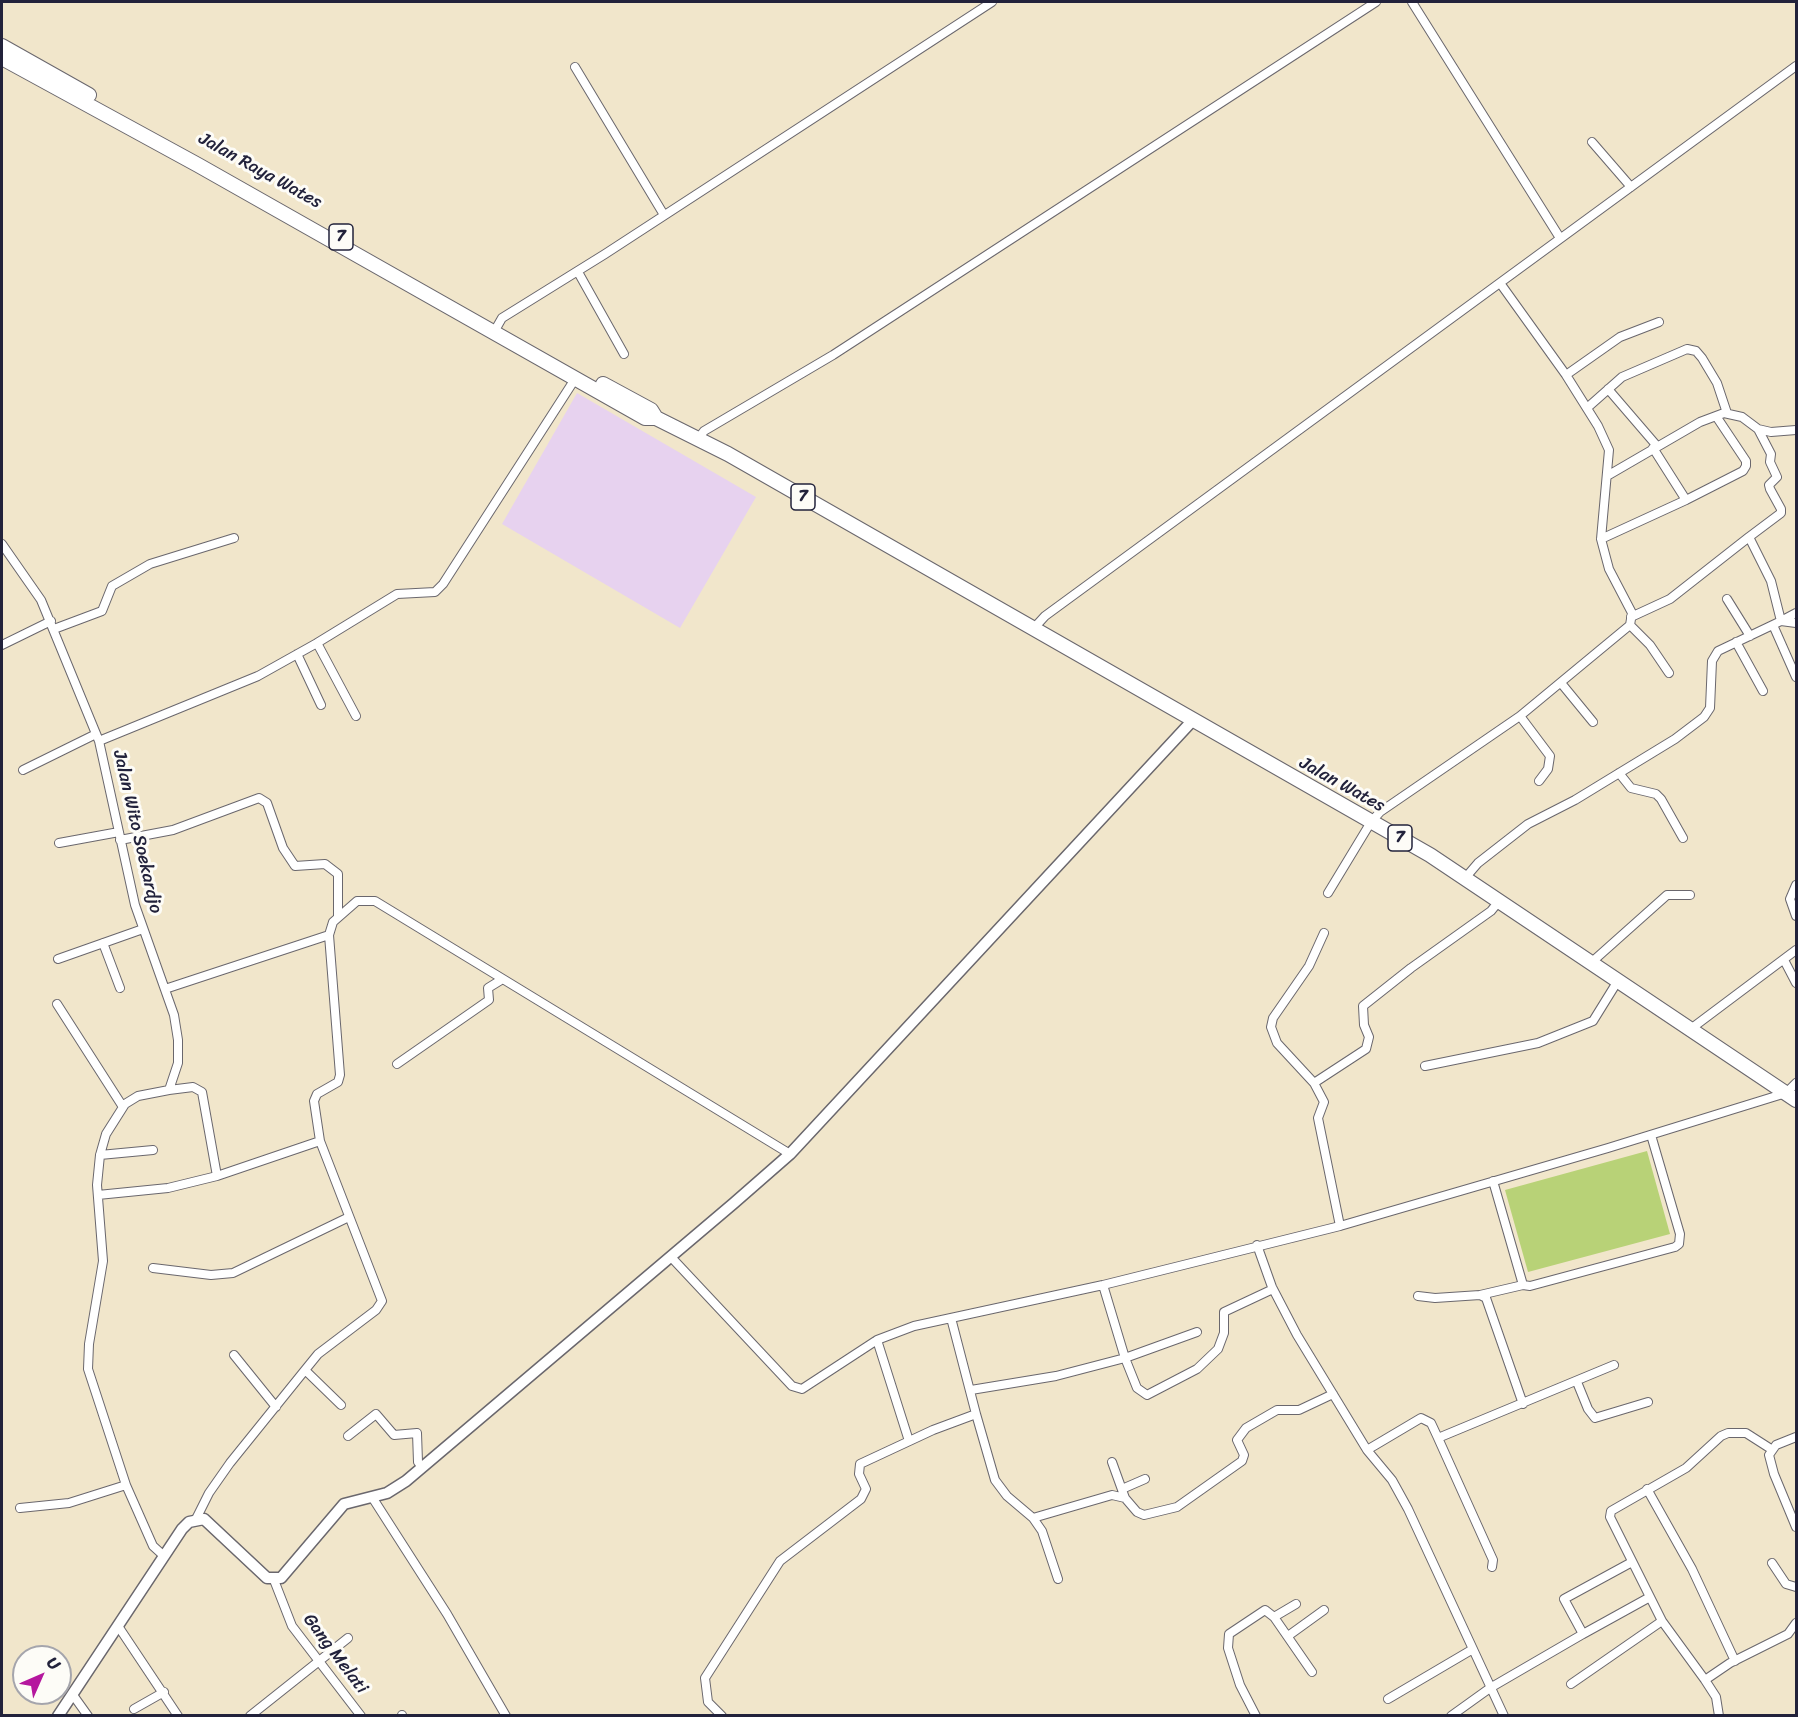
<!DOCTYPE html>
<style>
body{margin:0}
#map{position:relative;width:1798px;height:1717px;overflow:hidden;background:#f1e6cb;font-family:Sriracha,sans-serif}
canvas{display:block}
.frame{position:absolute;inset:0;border:3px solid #22223b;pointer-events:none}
.north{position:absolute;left:12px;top:1645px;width:60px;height:60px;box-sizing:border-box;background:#fdfcf7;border:2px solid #a5a5ac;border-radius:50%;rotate:45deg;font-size:16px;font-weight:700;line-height:24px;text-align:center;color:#22223b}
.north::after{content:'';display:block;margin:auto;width:21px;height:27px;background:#b5179e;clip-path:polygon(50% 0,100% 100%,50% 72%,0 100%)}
</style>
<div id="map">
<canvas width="1798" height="1717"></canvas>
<div class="frame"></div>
<div class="north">U</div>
</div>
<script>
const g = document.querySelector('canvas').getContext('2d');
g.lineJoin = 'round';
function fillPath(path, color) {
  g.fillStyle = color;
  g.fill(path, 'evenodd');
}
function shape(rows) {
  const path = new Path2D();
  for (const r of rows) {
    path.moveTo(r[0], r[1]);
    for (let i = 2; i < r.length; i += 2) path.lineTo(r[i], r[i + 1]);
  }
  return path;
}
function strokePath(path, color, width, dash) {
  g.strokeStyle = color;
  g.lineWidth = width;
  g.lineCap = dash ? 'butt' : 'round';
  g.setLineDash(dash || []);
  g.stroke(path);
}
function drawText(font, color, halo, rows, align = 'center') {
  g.font = font + ' Sriracha,sans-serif';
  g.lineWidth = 6;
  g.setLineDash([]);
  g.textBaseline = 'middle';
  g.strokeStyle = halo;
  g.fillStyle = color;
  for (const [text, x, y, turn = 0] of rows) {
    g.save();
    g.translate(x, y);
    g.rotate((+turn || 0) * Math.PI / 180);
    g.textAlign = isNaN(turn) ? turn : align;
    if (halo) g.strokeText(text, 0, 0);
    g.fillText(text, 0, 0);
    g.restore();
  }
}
const built = shape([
 [577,393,756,497,680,628,502,524]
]);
const green = shape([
 [1647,1151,1670,1234,1528,1272,1505,1190]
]);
const minor = shape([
 [1412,2,1560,238],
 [575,67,664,215],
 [1592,142,1631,187],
 [578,272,624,354],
 [494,332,502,318,605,254,992,2],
 [1566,375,1620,337,1659,322],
 [1608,389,1657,446],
 [1587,408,1622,377,1687,349,1696,351,1702,358,1717,383,1727,413],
 [1758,429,1771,454,1770,462,1777,477,1769,485,1770,489,1781,509,1781,513,1749,537,1771,581,1781,621,1796,613],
 [698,439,704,431,833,355,1376,2],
 [1607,476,1700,422,1724,413,1742,417,1758,429,1771,432,1796,430],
 [1686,500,1743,471,1746,466,1746,461,1716,416],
 [1601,539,1686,500,1653,448],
 [2,544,41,600,99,741,135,905,174,1015,178,1040,178,1063,169,1090,138,1096,125,1104,106,1134,100,1155,97,1185,103,1261,89,1344,88,1369,126,1485,153,1546,164,1556],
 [1727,599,1750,636],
 [1631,617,1670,599,1749,537],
 [1630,625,1650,645,1669,673],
 [1773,625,1796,677],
 [1034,628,1045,616,1796,66],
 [54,629,102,611,112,586,150,564,234,538],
 [1736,642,1763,691],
 [317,643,356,716],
 [2,645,51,621],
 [297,654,321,705],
 [1561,683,1593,722],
 [1520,716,1550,756,1548,769,1539,781],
 [99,741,258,676,317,643,397,594,435,592,443,584,575,379],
 [23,770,96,734],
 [1619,773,1631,788,1656,794,1661,799,1683,838],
 [120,840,173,830,259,798,267,803,283,848,295,866,325,864,338,874,338,917],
 [59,843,119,832],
 [1466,877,1478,863,1528,824,1575,800,1675,739,1704,717,1710,708,1712,661,1718,651,1781,621,1796,623],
 [1796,885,1790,899,1796,916],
 [1328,893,1371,822,1380,812,1520,716,1630,625,1632,613,1609,569,1601,539,1609,450,1598,426,1566,375,1500,283],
 [103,943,120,988],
 [58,959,143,929],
 [1784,960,1796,983],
 [1593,961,1667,895,1690,895],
 [165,989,329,935],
 [57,1004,123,1107],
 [1692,1028,1796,950],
 [397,1064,489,1000,488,988,501,980],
 [1425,1066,1538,1043,1593,1021,1619,979],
 [1314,1083,1277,1043,1271,1027,1273,1018,1309,966,1324,933],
 [169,1090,193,1087,202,1092,217,1176],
 [100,1155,153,1150],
 [1493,1181,1523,1285,1530,1286,1675,1247,1679,1244,1680,1234,1651,1135],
 [98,1195,168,1188,217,1176,320,1141],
 [1340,1226,1318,1118,1324,1102,1314,1083,1366,1049,1369,1037,1364,1025,1363,1006,1411,968,1491,911,1500,900],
 [1257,1245,1272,1287,1297,1335,1367,1450,1392,1480,1408,1509,1504,1716],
 [671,1257,792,1386,802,1389,877,1340,914,1326,1103,1285,1340,1226,1608,1148,1786,1093,1796,1083],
 [153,1268,211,1275,233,1273,349,1217],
 [1103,1285,1125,1358,1137,1388,1147,1395,1197,1369,1218,1349,1224,1333,1224,1312,1273,1289],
 [1480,1295,1523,1285],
 [1418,1296,1435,1298,1480,1295,1486,1298,1523,1404],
 [877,1340,909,1441],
 [234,1355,276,1407],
 [305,1370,318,1354,376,1310,382,1301,320,1141,314,1101,317,1094,338,1082,340,1075,329,935,333,922,357,901,375,901,790,1154],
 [1577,1382,1588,1409,1595,1418,1648,1402],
 [971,1390,1056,1376,1125,1358,1197,1332],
 [976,1414,995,1480,1007,1496,1033,1518,1042,1531,1058,1579],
 [348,1436,376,1414,394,1435,417,1433,418,1462,422,1467],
 [1796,1437,1776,1445,1769,1455,1774,1474,1796,1527],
 [1438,1438,1493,1560,1492,1567],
 [1367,1450,1421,1418,1431,1423,1438,1438,1614,1365],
 [1112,1462,1125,1498],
 [1122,1489,1145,1479],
 [1647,1489,1692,1569,1735,1661],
 [372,1497,447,1614,506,1716],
 [20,1508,69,1503,126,1485],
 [1033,1518,1112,1495,1125,1498,1137,1512,1144,1515,1177,1507,1242,1461,1244,1455,1237,1440,1246,1428,1277,1410,1299,1410,1333,1394],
 [196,1519,209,1493,230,1463,305,1370,341,1405],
 [1772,1563,1786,1584,1796,1587],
 [274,1580,292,1626,361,1716],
 [1274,1617,1312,1672],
 [118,1626,178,1716],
 [1583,1634,1650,1597],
 [1288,1636,1324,1610],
 [1705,1680,1662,1621,1610,1517,1611,1511,1686,1468,1721,1436,1728,1433,1746,1433,1771,1449],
 [1571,1684,1662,1621],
 [73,1695,88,1716],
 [1388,1699,1473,1649],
 [134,1709,164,1692],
 [402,1715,402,1716],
 [250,1716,348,1638],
 [722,1716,708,1702,705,1678,780,1561,861,1499,866,1489,859,1474,860,1464,933,1430,976,1414,951,1318],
 [1256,1716,1240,1685,1228,1648,1229,1634,1265,1610,1274,1617,1296,1604],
 [1451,1716,1490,1688,1583,1634,1564,1599,1632,1562],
 [1719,1716,1716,1697,1705,1680,1730,1663,1788,1634,1796,1623]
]);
const tertiary = shape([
 [58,1716,182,1529,189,1522,204,1519,267,1578,281,1578,344,1504,387,1493,406,1481,734,1203,790,1154,1193,720]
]);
const trunk = shape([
 [2,46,89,95],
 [2,58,198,165,645,418,656,418,728,454,1430,855,1796,1100],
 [603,384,651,410,656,418]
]);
const shields = [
 [341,237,24],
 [803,497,24],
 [1400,838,24]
];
const shieldNames = [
 ["7",341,237],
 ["7",803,497],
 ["7",1400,838]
];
const streetNames = [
 ["Jalan Raya Wates",260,171,29],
 ["Jalan Wates",1342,785,29],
 ["Jalan Wito Soekardjo",137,832,77],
 ["Gang Melati",335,1654,53]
];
fillPath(built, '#e7d2ef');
fillPath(green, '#b8d277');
strokePath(minor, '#6a676d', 10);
strokePath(tertiary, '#6a676d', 13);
strokePath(trunk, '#6a676d', 16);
strokePath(minor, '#fff', 8);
strokePath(tertiary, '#fff', 10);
strokePath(trunk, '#fff', 14);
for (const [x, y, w] of shields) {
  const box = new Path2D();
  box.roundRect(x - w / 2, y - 13, w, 26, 4.5);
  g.fillStyle = '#fdfcf7';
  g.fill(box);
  strokePath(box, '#22223b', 1.5);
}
drawText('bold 16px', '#22223b', null, shieldNames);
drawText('18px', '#22223b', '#fdfcf7', streetNames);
</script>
